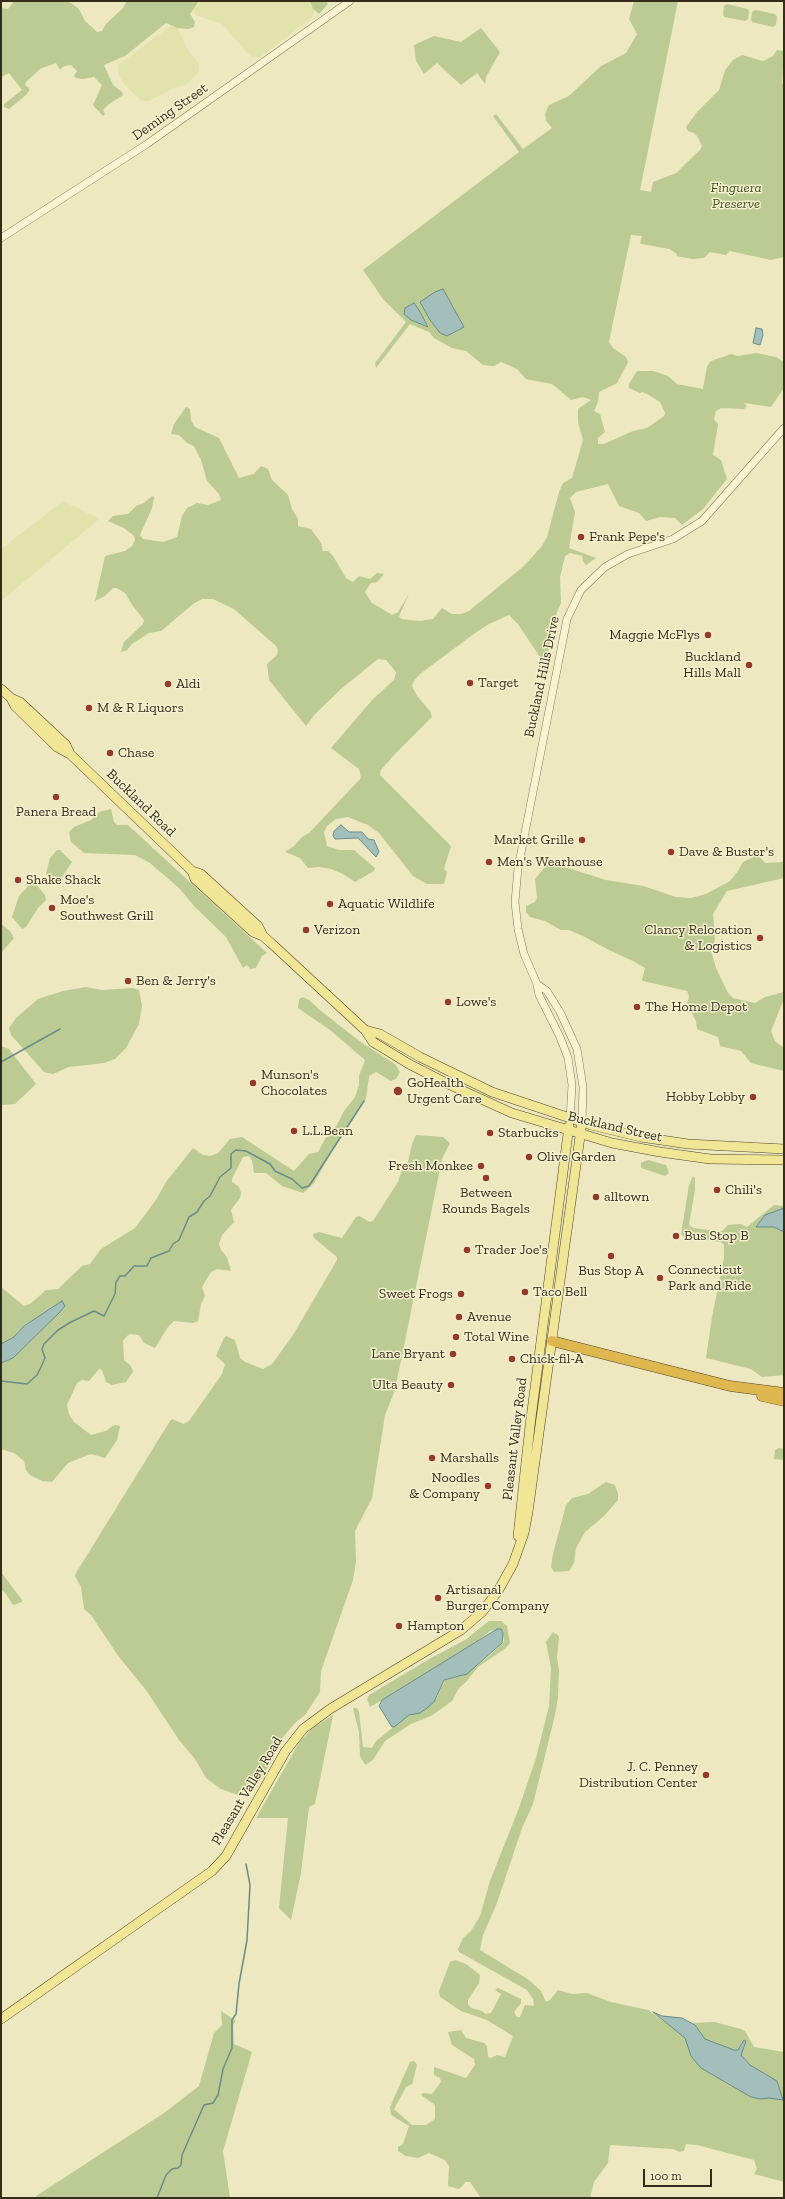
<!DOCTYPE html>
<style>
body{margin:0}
#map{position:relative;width:785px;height:2199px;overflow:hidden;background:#ede8bf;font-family:"Zilla Slab",serif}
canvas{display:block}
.frame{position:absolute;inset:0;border:2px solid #352d1c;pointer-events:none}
.scale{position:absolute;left:643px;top:2169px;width:69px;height:18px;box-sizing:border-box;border:2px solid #352d1c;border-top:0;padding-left:5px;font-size:12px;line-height:14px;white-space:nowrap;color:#352d1c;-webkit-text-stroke:3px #f5f1ce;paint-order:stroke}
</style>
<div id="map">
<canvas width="785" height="2199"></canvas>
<div class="frame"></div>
<div class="scale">100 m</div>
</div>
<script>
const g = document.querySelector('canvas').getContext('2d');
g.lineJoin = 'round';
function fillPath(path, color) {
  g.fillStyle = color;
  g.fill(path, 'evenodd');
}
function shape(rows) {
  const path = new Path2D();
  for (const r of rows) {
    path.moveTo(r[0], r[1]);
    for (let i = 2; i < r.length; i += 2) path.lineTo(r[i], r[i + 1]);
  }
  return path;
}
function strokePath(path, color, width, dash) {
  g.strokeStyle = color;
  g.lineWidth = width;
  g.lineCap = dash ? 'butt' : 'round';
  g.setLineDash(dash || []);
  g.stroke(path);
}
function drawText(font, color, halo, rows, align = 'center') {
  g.font = font + ' "Zilla Slab",serif';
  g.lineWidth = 3;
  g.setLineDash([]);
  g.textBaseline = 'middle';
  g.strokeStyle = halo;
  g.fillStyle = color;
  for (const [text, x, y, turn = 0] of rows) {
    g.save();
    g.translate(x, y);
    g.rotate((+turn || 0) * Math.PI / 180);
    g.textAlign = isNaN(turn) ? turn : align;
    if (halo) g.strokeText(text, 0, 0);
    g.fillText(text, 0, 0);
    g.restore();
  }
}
const farmland = shape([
 [199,1,310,1,314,10,312,18,307,22,259,58,253,58,249,55,222,24,196,15,193,10],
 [173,24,178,28,186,47,199,64,199,72,186,85,173,88,149,101,141,101,125,85,119,76,118,65],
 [63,501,99,519,1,601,1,549]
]);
const green = shape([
 [14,1,65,1,71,3,79,9,85,21,97,32,102,31,106,24,123,8,127,1,199,1,190,14,195,22,194,27,189,29,178,28,166,23,125,56,104,65,113,85,122,92,123,95,108,105,103,110,105,114,103,116,93,105,102,85,94,77,83,79,76,78,74,76,77,71,71,65,64,66,60,70,56,63,40,69,26,82,25,85,30,89,26,95,9,109,4,107,4,104,22,90,9,73,1,77,1,8,8,9],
 [310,1,326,1,328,4,319,14,313,9],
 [634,1,678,1,640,190,651,192,653,182,676,173,700,150,702,146,697,136,694,133,688,131,686,127,697,112,719,90,725,70,733,60,742,55,763,61,773,56,777,50,784,51,782,83,784,86,784,257,771,260,730,251,726,255,710,252,704,258,692,259,677,256,676,253,669,249,642,244,640,243,642,236,631,235,609,342,613,348,626,357,628,362,617,383,599,392,598,402,594,411,600,414,605,432,598,438,598,444,604,444,633,431,647,428,664,416,665,413,660,402,647,394,642,392,640,393,629,388,629,384,637,371,653,371,668,376,677,384,703,389,707,366,711,361,731,354,738,356,756,353,776,357,784,362,784,388,771,407,744,403,747,406,744,409,721,408,716,411,714,419,718,424,713,455,721,460,727,479,703,509,682,525,675,518,660,517,646,521,639,513,619,506,608,484,576,492,570,498,575,512,569,548,596,558,586,565,583,561,582,556,570,553,565,556,560,577,561,603,553,622,544,677,540,657,518,624,509,615,489,624,475,633,420,674,414,681,412,686,417,696,430,711,432,717,395,754,381,770,380,775,451,846,444,869,447,872,444,884,427,884,413,876,379,833,368,825,348,817,336,819,327,826,324,832,327,846,339,850,354,850,375,868,374,871,355,882,343,874,331,869,319,867,308,868,300,858,285,852,294,846,302,837,309,833,361,778,359,769,331,748,373,699,394,680,396,672,386,660,378,659,341,689,314,715,306,726,269,680,267,664,277,655,278,650,276,646,234,609,213,599,202,599,193,604,161,631,149,633,132,644,127,650,121,652,124,642,143,624,144,620,133,606,125,593,117,588,113,588,105,596,95,601,105,556,125,551,132,546,135,540,134,536,124,528,108,521,113,516,128,514,136,506,144,503,152,496,154,497,152,508,140,535,143,539,163,542,177,537,182,516,187,508,197,503,208,505,221,500,219,494,207,481,201,460,194,446,187,443,179,435,171,434,174,424,186,407,190,409,191,420,195,427,219,438,239,478,254,474,261,466,268,469,272,480,288,495,292,509,298,519,298,526,311,529,321,543,323,551,328,551,333,556,346,578,353,582,359,576,370,579,377,573,384,574,377,582,371,583,365,592,372,603,389,613,392,615,398,612,409,594,399,616,401,619,420,621,433,619,442,608,452,614,462,614,469,611,525,565,542,546,547,537,559,492,563,483,572,478,583,440,578,422,578,409,591,400,583,397,571,400,552,384,526,379,517,369,501,362,494,366,483,365,466,351,452,348,434,338,429,332,410,324,376,368,375,363,406,322,383,299,363,270,519,152,493,116,496,114,523,149,552,128,546,121,545,114,549,105,569,96,601,66,626,53,637,34,629,19],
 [727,4,748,9,749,11,748,19,745,21,724,17,723,14,724,6],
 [755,10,775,14,777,17,776,25,773,27,752,22,751,20,752,12],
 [481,28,500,52,486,77,485,84,477,73,461,85,437,63,424,74,416,61,414,45,434,36,461,42],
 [111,809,114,822,117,825,128,825,267,953,262,956,256,968,250,969,247,965,243,968,226,937,195,907,180,889,150,863,135,855,84,853,71,842,69,832,74,827,91,820,99,812],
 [57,850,60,850,72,862,60,880,55,884,48,878,46,874,50,858],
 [758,855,765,863,784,862,784,878,727,891,713,914,715,939,711,951,716,968,728,993,733,998,755,1003,765,997,784,992,784,999,771,1031,775,1041,784,1048,784,1071,751,1063,741,1051,720,1046,718,1037,697,1029,696,1021,687,1004,689,996,687,991,643,981,642,980,645,968,633,961,609,950,585,937,569,930,561,930,545,921,530,917,526,912,526,906,535,902,537,898,535,879,549,862,606,880,643,886,676,897,691,898,706,894,730,881,738,871,743,862],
 [31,883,35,883,45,895,46,900,38,908,26,927,22,929,12,917,19,896],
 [1,924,10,931,14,938,1,953],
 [86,987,102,990,133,988,139,990,142,1006,139,1024,126,1048,115,1059,104,1063,69,1067,53,1074,44,1072,11,1035,9,1028,16,1018,38,999,63,991],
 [303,997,309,1000,321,1011,362,1043,395,1064,400,1072,396,1079,391,1081,376,1072,369,1076,366,1099,342,1134,314,1183,303,1193,282,1186,266,1173,254,1173,252,1161,249,1156,243,1157,232,1179,232,1182,239,1187,241,1193,240,1198,231,1210,234,1222,222,1235,219,1244,221,1250,227,1257,231,1271,217,1269,211,1272,202,1287,205,1296,201,1304,198,1321,193,1323,174,1321,168,1327,155,1348,144,1343,139,1335,130,1334,127,1336,123,1341,124,1360,131,1366,133,1372,126,1382,112,1385,106,1382,102,1370,99,1369,89,1381,82,1380,77,1383,67,1405,69,1414,74,1422,91,1435,106,1431,114,1425,120,1426,117,1440,105,1458,91,1454,68,1463,52,1482,42,1481,30,1475,26,1470,24,1461,14,1453,1,1449,1,1363,13,1358,59,1313,32,1321,24,1326,14,1337,1,1344,1,1287,24,1306,30,1304,46,1290,58,1289,82,1266,90,1264,101,1249,135,1228,156,1200,166,1182,193,1148,203,1155,210,1156,218,1153,230,1139,242,1137,294,1171,309,1154,318,1152,325,1139,337,1125,344,1111,355,1097,359,1085,359,1076,365,1060,330,1030,298,1008,299,999],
 [1,1046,9,1049,36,1084,15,1104,1,1105],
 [416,1135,443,1137,450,1143,442,1159,395,1390,385,1415,372,1498,355,1531,356,1562,353,1580,321,1671,320,1692,305,1715,296,1722,273,1749,275,1753,270,1764,255,1789,245,1796,238,1795,221,1789,206,1778,195,1759,179,1740,146,1690,119,1657,91,1615,84,1609,81,1587,75,1576,76,1573,170,1421,172,1419,184,1424,189,1421,222,1374,225,1364,216,1356,224,1338,226,1336,235,1340,240,1358,245,1362,263,1369,272,1364,293,1335,337,1260,337,1257,314,1238,313,1234,319,1232,342,1238,356,1217,359,1216,370,1222,373,1221,398,1182,402,1170,408,1162,412,1144],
 [648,1160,666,1165,669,1173,665,1176,641,1168,641,1163],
 [693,1176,695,1178,695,1189,689,1225,693,1228,716,1231,722,1231,728,1225,740,1224,747,1227,774,1205,784,1206,784,1375,762,1377,751,1369,706,1358,712,1317,724,1258,724,1245,721,1242,684,1237,681,1234,689,1185],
 [779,1448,784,1449,784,1460,774,1459,775,1450],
 [606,1482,615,1485,618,1494,618,1500,604,1516,585,1532,576,1548,574,1563,569,1571,554,1572,551,1567,553,1554,566,1505,572,1498,588,1494],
 [1,1572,22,1600,22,1602,13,1605,6,1594,1,1589],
 [489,1621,501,1621,507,1626,510,1643,506,1648,478,1667,466,1682,459,1688,452,1701,431,1716,411,1724,385,1741,373,1760,365,1765,360,1756,359,1732,353,1708,357,1708,359,1712,363,1747,372,1748,376,1741,406,1717,417,1713,436,1699,445,1680,467,1674,488,1657,504,1642,503,1634,497,1629,490,1631,469,1648,370,1707,367,1699,369,1695,431,1658,465,1640],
 [553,1632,559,1636,557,1658,559,1670,558,1697,555,1715,533,1804,522,1828,497,1903,483,1935,480,1950,529,1980,541,1991,546,2002,550,2000,558,1990,572,1994,587,1993,611,2002,648,2010,676,2030,704,2037,692,2023,714,2022,741,2029,745,2031,754,2047,784,2052,784,2182,754,2174,757,2169,754,2160,697,2145,686,2144,684,2151,679,2152,673,2149,610,2145,608,2163,594,2182,590,2198,481,2198,470,2182,466,2182,459,2189,448,2186,449,2166,445,2160,429,2153,418,2158,406,2156,398,2151,398,2147,403,2144,409,2126,391,2115,390,2107,410,2062,414,2061,417,2065,412,2084,406,2087,394,2109,412,2125,426,2125,435,2119,435,2105,421,2095,423,2093,432,2094,441,2082,440,2078,434,2075,434,2067,466,2078,475,2065,474,2059,452,2045,448,2032,461,2030,466,2038,484,2043,487,2046,488,2057,491,2058,497,2055,505,2057,513,2036,487,2020,461,2011,440,1997,439,1991,450,1962,455,1960,466,1964,480,1975,479,1983,468,2000,468,2004,471,2008,482,2011,486,2014,491,2013,501,1994,495,1990,498,1988,521,1999,521,2003,514,2012,517,2017,520,2017,525,2005,534,2006,533,1999,527,1990,459,1952,458,1949,463,1938,471,1931,480,1916,490,1881,519,1808,536,1758,549,1706,551,1668,546,1642],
 [333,1715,315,1804,309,1807,301,1873,291,1920,279,1908,288,1818,256,1818,300,1741,313,1728],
 [221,2011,236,2021,233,2025,234,2044,252,2052,223,2151,230,2198,37,2198,36,2196,164,2113,199,2086,214,2033,222,2025]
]);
const water = shape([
 [443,289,464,327,447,336,440,333,430,320,420,302,435,292,443,289],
 [414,303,419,310,428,327,411,320,404,314,405,308,414,303],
 [756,328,762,329,763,335,760,345,753,343,756,328],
 [341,825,349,832,362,832,368,839,374,840,379,852,376,857,358,838,335,839,333,836,334,831,341,825],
 [784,1208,784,1232,774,1227,756,1227,765,1215,784,1208],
 [62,1301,65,1306,59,1313,13,1358,1,1363,1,1344,14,1337,24,1326,62,1301],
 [497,1629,501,1629,503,1633,502,1643,467,1674,444,1680,434,1702,427,1708,420,1713,409,1715,394,1727,392,1727,379,1706,382,1700,497,1629],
 [653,2012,662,2016,682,2018,695,2025,705,2039,734,2050,738,2050,744,2040,746,2041,741,2055,750,2065,777,2081,783,2100,769,2098,760,2099,751,2097,701,2068,691,2056,685,2038,653,2012]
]);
const stream = shape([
 [1,1062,60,1029],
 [1,1381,27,1384,37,1375,42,1365,45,1358,42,1349,44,1344,58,1330,71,1322,94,1311,104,1316,115,1294,116,1282,120,1276,125,1276,134,1266,147,1266,151,1258,169,1251,173,1244,179,1240,189,1217,197,1212,204,1201,210,1196,220,1177,231,1168,231,1154,236,1150,246,1151,270,1164,275,1171,292,1179,302,1188,309,1186,364,1101],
 [157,2198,166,2175,172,2169,178,2168,181,2165,182,2155,204,2105,213,2103,218,2095,223,2069,232,2048,232,2020,236,2014,239,1984,247,1940,250,1885,246,1864]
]);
const minor = shape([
 [1,238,147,144,350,1],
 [537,984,547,991,560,1012,577,1049,583,1087,582,1122],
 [570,1119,572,1085,568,1058,560,1037,539,995,537,984,524,954,518,929,515,902,518,868,567,619,581,590,605,567,628,554,673,539,702,521,784,428]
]);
const major = shape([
 [1,689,11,698,20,702,66,745,70,754,192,871,201,874,258,926,263,936],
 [11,698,15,706,57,747,70,754],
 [192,871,195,879,253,932,263,936,271,943,365,1030,373,1042,409,1064,448,1084,512,1113,612,1143,660,1152,710,1159,784,1160],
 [365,1030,380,1034,420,1057,492,1092,591,1125,641,1137,688,1144,784,1149],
 [518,1536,530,1426,569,1126],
 [1,2019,212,1871,226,1856,285,1752,303,1729,330,1709,461,1630,482,1612,498,1591,513,1564,524,1533,528,1512,582,1122]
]);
const highway = shape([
 [552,1341,730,1386,784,1393],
 [762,1396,784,1401]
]);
const markers = [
 [581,537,4,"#943a28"],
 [708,635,4,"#943a28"],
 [749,665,4,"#943a28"],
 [470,683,4,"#943a28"],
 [168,684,4,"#943a28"],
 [89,708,4,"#943a28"],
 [110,753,4,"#943a28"],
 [56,797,4,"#943a28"],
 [582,840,4,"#943a28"],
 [671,852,4,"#943a28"],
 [489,862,4,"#943a28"],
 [18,880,4,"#943a28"],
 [330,904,4,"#943a28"],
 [52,908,4,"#943a28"],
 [306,930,4,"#943a28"],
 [760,938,4,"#943a28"],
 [128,981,4,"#943a28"],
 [448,1002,4,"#943a28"],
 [637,1007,4,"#943a28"],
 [253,1083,4,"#943a28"],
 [398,1091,5,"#943a28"],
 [753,1097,4,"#943a28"],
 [294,1131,4,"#943a28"],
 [490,1133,4,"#943a28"],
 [529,1157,4,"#943a28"],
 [481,1166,4,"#943a28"],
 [486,1178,4,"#943a28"],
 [717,1190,4,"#943a28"],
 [596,1197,4,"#943a28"],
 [676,1236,4,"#943a28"],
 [467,1250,4,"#943a28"],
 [611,1256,4,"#943a28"],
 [660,1278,4,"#943a28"],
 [525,1292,4,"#943a28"],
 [461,1294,4,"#943a28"],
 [459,1317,4,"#943a28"],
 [456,1337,4,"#943a28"],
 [453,1354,4,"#943a28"],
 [512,1359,4,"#943a28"],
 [451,1385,4,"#943a28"],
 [432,1458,4,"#943a28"],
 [488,1486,4,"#943a28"],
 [438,1598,4,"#943a28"],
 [399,1626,4,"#943a28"],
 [706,1775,4,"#943a28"]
];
const streetNames = [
 ["Deming Street",170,112,-35],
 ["Buckland Hills Drive",542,677,-78],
 ["Buckland Road",141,803,44],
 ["Buckland Street",615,1127,13],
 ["Pleasant Valley Road",515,1439,-83],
 ["Pleasant Valley Road",247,1791,-59]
];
const parkNames = [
 ["Finguera",736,188],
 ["Preserve",736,204]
];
const poiNames = [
 ["Frank Pepe's",589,537],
 ["Maggie McFlys",700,635,"right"],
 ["Buckland",741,657,"right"],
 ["Hills Mall",741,673,"right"],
 ["Target",478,683],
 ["Aldi",176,684],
 ["M & R Liquors",97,708],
 ["Chase",118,753],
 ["Panera Bread",56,812,"center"],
 ["Market Grille",574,840,"right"],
 ["Dave & Buster's",679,852],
 ["Men's Wearhouse",497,862],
 ["Shake Shack",26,880],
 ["Moe's",60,900],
 ["Southwest Grill",60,916],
 ["Aquatic Wildlife",338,904],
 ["Verizon",314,930],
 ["Clancy Relocation",752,930,"right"],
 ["& Logistics",752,946,"right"],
 ["Ben & Jerry's",136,981],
 ["Lowe's",456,1002],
 ["The Home Depot",645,1007],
 ["Munson's",261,1075],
 ["Chocolates",261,1091],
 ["GoHealth",407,1083],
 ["Urgent Care",407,1099],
 ["Hobby Lobby",745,1097,"right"],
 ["L.L.Bean",302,1131],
 ["Starbucks",498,1133],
 ["Olive Garden",537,1157],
 ["Fresh Monkee",473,1166,"right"],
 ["Chili's",725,1190],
 ["Between",486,1193,"center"],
 ["Rounds Bagels",486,1209,"center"],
 ["alltown",604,1197],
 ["Bus Stop B",684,1236],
 ["Trader Joe's",475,1250],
 ["Connecticut",668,1270],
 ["Park and Ride",668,1286],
 ["Bus Stop A",611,1271,"center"],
 ["Taco Bell",533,1292],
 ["Sweet Frogs",453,1294,"right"],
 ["Avenue",467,1317],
 ["Total Wine",464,1337],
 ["Lane Bryant",445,1354,"right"],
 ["Chick-fil-A",520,1359],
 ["Ulta Beauty",443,1385,"right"],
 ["Marshalls",440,1458],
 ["Noodles",480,1478,"right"],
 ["& Company",480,1494,"right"],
 ["Artisanal",446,1590],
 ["Burger Company",446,1606],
 ["Hampton",407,1626],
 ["J. C. Penney",698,1767,"right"],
 ["Distribution Center",698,1783,"right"]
];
fillPath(farmland, '#e2e3ac');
fillPath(green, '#bbcb93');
fillPath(water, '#a2bfbc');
strokePath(water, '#6a8d8a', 1);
strokePath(stream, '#6a8d8a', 1.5);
strokePath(minor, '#867858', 8);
strokePath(major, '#53452c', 10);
strokePath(highway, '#53452c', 11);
strokePath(minor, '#f8f4d2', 7);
strokePath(major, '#f1e596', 9);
strokePath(highway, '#deb84f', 10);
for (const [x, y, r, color] of markers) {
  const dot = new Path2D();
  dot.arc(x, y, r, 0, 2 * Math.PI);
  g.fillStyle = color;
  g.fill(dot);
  strokePath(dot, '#f5f1ce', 1.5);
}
drawText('14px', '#352d1c', '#f5f1ce', streetNames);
drawText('italic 14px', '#3e5223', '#f5f1ce', parkNames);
drawText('14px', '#352d1c', '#f5f1ce', poiNames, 'left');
</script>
